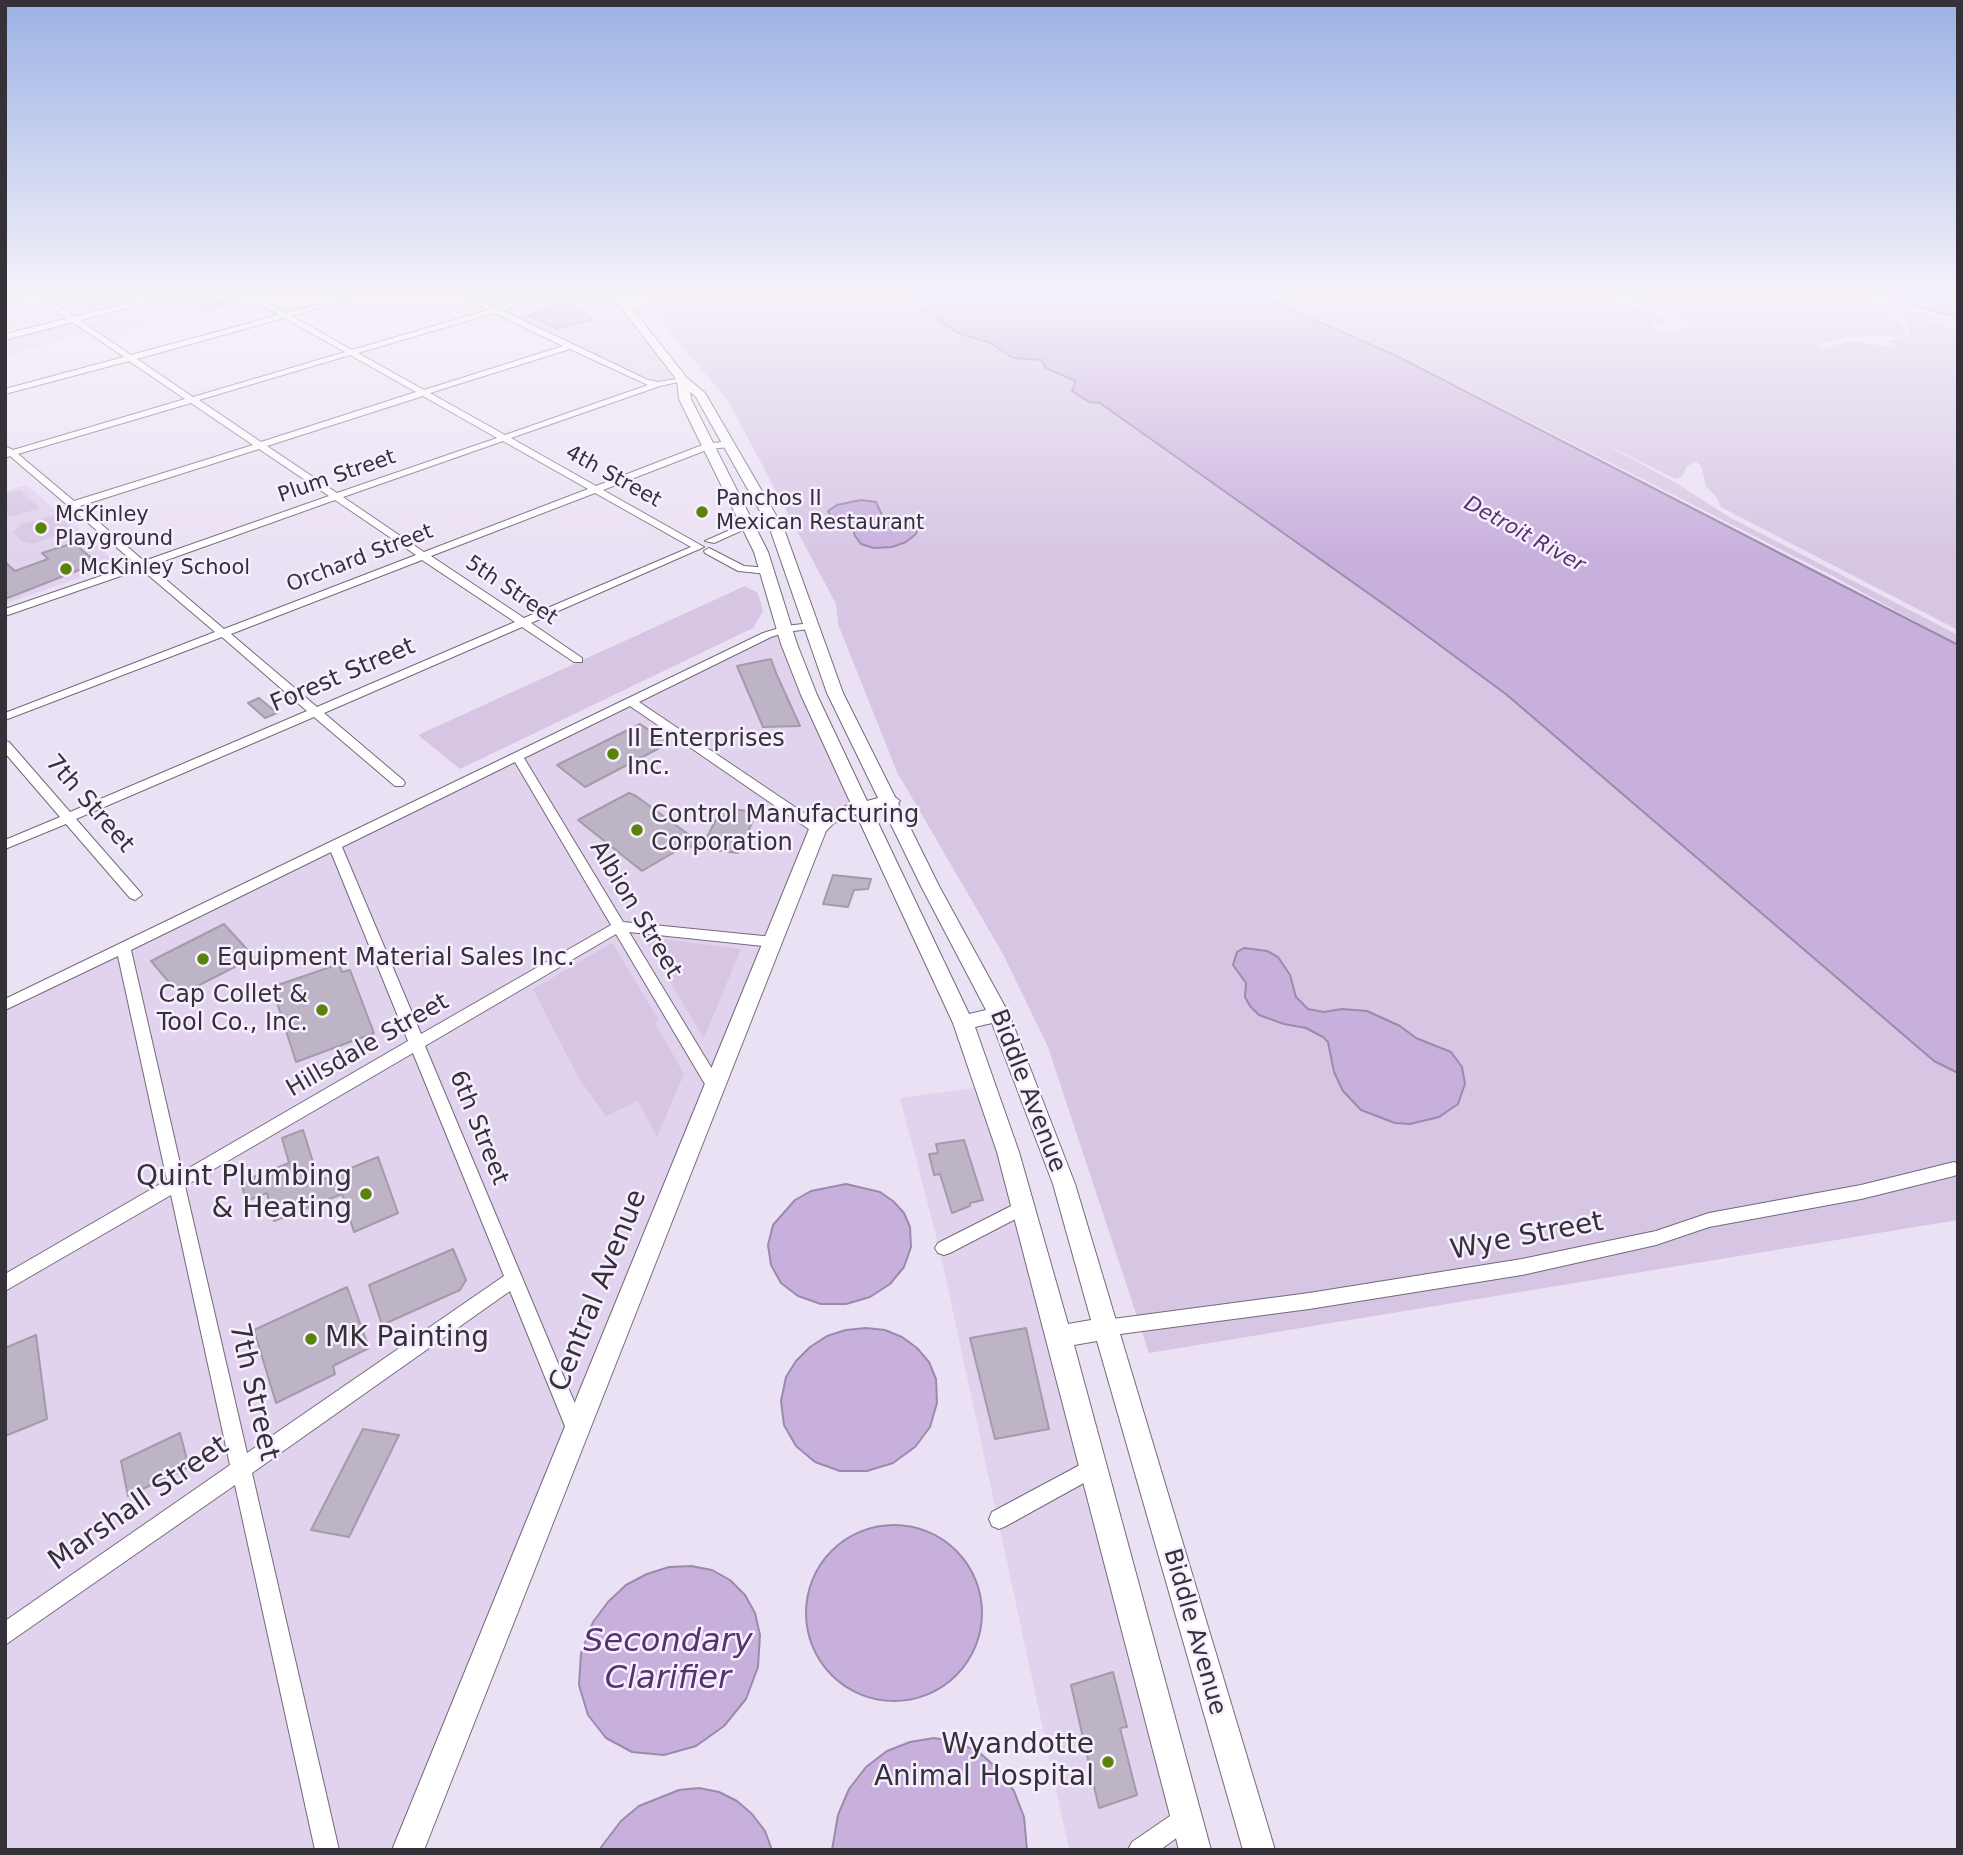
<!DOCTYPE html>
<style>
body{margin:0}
#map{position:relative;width:1963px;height:1855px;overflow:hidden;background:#ebe1f4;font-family:"DejaVu Sans",sans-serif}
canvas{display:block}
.frame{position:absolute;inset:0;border:7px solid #343138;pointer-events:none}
</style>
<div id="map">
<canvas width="1963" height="1855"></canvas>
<div class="frame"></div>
</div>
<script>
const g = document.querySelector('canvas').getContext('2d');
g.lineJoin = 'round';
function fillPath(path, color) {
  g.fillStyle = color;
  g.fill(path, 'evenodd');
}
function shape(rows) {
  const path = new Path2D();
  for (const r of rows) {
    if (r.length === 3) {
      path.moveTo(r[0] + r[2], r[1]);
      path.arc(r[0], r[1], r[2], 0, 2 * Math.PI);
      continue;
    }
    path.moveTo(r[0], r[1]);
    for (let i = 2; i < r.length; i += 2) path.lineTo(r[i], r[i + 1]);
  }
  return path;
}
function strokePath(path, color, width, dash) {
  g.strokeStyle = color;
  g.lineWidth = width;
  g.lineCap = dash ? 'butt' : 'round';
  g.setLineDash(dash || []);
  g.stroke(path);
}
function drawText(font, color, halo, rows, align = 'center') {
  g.font = font + ' "DejaVu Sans",sans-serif';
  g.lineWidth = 5;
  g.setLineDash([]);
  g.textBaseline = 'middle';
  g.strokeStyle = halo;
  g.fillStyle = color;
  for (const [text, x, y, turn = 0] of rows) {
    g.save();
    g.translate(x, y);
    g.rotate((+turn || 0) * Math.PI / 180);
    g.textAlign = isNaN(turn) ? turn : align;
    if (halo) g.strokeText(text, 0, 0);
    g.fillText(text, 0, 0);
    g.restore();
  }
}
const built = shape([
 [5,297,23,297,55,319,5,331],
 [65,297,263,297,103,339,91,331,5,356,5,337,74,320,46,301],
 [467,297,618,297,683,380,658,384,646,382],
 [27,485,118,564,5,604,5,491],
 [786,629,861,807,828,819,408,1850,5,1850,5,998,9,1003],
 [987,1086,1195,1850,1069,1850,939,1247,900,1098]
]);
const green = shape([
 [641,297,905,297,977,340,999,347,1013,358,1042,360,1057,375,1077,381,1073,392,1100,403,1399,615,1507,695,1934,1061,1958,1073,1958,1220,1149,1353,1048,1047,1003,954,897,772,838,624,836,604,728,401],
 [1267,297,1608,297,1663,317,1667,325,1651,324,1656,330,1667,333,1690,326,1688,323,1628,299,1630,297,1859,297,1892,305,1893,315,1905,329,1904,334,1896,336,1846,337,1815,346,1824,349,1849,341,1894,347,1895,344,1886,341,1911,335,1907,321,1900,315,1903,310,1921,312,1953,323,1932,320,1931,323,1958,328,1958,630,1721,507,1717,498,1706,486,1701,466,1696,462,1687,466,1682,477,1675,479,1596,439,1676,483,1729,517,1958,635,1958,645,1831,575,1520,417,1389,350],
 [20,490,40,508,10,517,5,513,5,494],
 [53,516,61,518,70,526,69,531,32,544,23,542,13,533,21,524],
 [745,586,758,593,763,611,753,628,460,769,418,735],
 [647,937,741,949,704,1038,644,939],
 [610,944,613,944,659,1021,655,1023,684,1074,657,1137,638,1101,606,1116,578,1077,533,989]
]);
const water = shape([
 [905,297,1263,297,1395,355,1958,645,1958,1073,1934,1061,1507,695,1399,615,1100,403,1089,402,1072,391,1076,381,1045,368,1042,360,1013,358,991,343,958,333,905,297],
 [1882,297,1958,297,1958,318,1923,308,1882,297],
 [861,500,876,502,882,515,886,517,911,522,917,530,916,534,906,542,892,547,874,548,861,544,855,536,852,526,832,519,828,511,837,505,861,500],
 [1244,948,1267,951,1278,957,1290,975,1296,997,1308,1009,1324,1012,1342,1009,1367,1011,1400,1026,1416,1038,1451,1052,1462,1067,1465,1084,1458,1104,1439,1117,1410,1124,1395,1123,1361,1110,1343,1091,1334,1072,1328,1042,1323,1037,1306,1028,1284,1024,1259,1015,1250,1006,1245,997,1246,983,1233,965,1237,952,1244,948],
 [846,1184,880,1192,893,1201,904,1213,910,1227,911,1247,904,1267,890,1284,870,1297,846,1304,821,1304,798,1296,781,1283,771,1265,768,1245,773,1225,795,1200,811,1191,846,1184],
 [866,1328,885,1330,902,1337,917,1348,929,1362,936,1379,937,1403,930,1427,915,1447,893,1463,867,1471,840,1471,815,1462,796,1446,784,1425,781,1401,786,1377,796,1361,810,1347,827,1336,846,1330,866,1328],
 [894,1613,88],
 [691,1566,712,1570,730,1580,745,1595,755,1613,760,1635,758,1667,746,1699,724,1726,696,1746,664,1755,632,1752,606,1738,588,1715,579,1685,581,1653,593,1622,608,1602,626,1585,647,1574,669,1567,691,1566],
 [934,1738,957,1742,980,1753,999,1770,1014,1791,1024,1817,1027,1850,832,1850,838,1815,849,1789,866,1767,887,1751,910,1742,934,1738],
 [699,1788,719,1792,737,1801,752,1814,765,1831,772,1850,599,1850,621,1821,639,1806,679,1790,699,1788]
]);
const building = shape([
 [69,297,115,297,115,301,86,308,69,297],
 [180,297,209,297,223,305,204,311,180,297],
 [566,303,593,319,558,329,528,316,566,303],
 [74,543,97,563,5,599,5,562,15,571,48,559,42,553,74,543],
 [771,659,776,673,800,726,763,727,737,666,771,659],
 [259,698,277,713,265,718,248,703,259,698],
 [640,724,669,743,585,787,557,765,640,724],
 [629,793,636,796,703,845,722,808,757,812,738,853,685,846,642,871,578,820,629,793],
 [833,875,871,879,868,889,854,890,848,907,823,904,833,875],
 [224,924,254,957,180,995,151,961,224,924],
 [339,964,342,972,350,970,374,1033,296,1062,272,987,339,964],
 [303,1130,319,1181,378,1157,398,1213,354,1232,342,1194,274,1221,267,1193,246,1201,241,1182,289,1163,282,1138,303,1130],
 [964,1140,983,1200,970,1203,970,1206,952,1213,940,1174,934,1175,929,1154,938,1153,936,1144,964,1140],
 [453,1249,466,1280,460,1290,382,1325,369,1285,453,1249],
 [347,1287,369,1348,333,1366,335,1374,276,1403,254,1330,347,1287],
 [1026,1328,1049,1429,995,1439,970,1338,1026,1328],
 [36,1335,47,1419,5,1436,5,1348,36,1335],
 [363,1429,399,1435,349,1537,311,1530,363,1429],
 [180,1433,189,1467,128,1496,121,1461,180,1433],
 [1113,1672,1127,1727,1120,1728,1137,1795,1099,1808,1071,1685,1113,1672]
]);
const street = shape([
 [36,297,45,297,131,355,279,315,248,297,257,297,286,313,346,297,358,297,292,316,352,350,488,310,463,297,472,297,495,308,532,297,543,297,501,310,648,380,658,382,683,378,687,380,660,386,511,438,596,486,705,444,730,441,734,444,730,447,709,449,603,490,704,547,531,623,582,658,582,662,574,662,522,627,324,713,403,780,405,783,403,786,395,786,314,717,76,819,140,892,142,895,135,900,130,898,66,824,5,849,5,840,60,817,5,753,5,741,9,742,70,812,307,711,222,637,5,720,5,713,215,632,141,569,5,616,5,609,136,564,10,456,5,458,5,446,13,450,185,399,129,361,5,394,5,389,124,357,36,297],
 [494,313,563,346,424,390,358,353,494,313],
 [284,318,345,352,193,397,137,359,284,318],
 [570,349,648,385,505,435,430,393,570,349],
 [350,355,416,392,261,442,199,400,350,355],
 [423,396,497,438,337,493,267,446,423,396],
 [191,403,253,445,74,501,18,454,191,403],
 [503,441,588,489,424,552,343,497,503,441],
 [259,449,329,496,144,561,80,506,259,449],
 [595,493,691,547,524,618,431,556,595,493],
 [335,500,416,555,224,629,150,566,335,500],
 [422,560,515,622,317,707,231,634,422,560],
 [746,523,754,525,714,543,705,541,746,523],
 [709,548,744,566,768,568,773,571,768,574,738,571,705,553,704,551,709,548],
 [811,623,816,626,815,628,787,632,771,637,639,702,823,826,824,829,823,832,813,832,630,706,524,758,623,922,773,937,780,942,773,947,629,932,723,1087,721,1091,715,1093,709,1091,616,934,425,1046,586,1430,583,1436,576,1439,569,1436,510,1291,252,1473,339,1850,315,1850,235,1485,5,1645,5,1621,230,1465,171,1195,5,1291,5,1274,167,1180,118,956,5,1010,5,999,763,633,786,626,811,623],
 [515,762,611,925,421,1034,342,847,515,762],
 [331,852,408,1041,182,1172,131,950,331,852],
 [413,1053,504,1276,247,1453,185,1186,413,1053],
 [1954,1162,1958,1164,1958,1174,1954,1176,1861,1199,1709,1227,1656,1245,1522,1275,1309,1309,1105,1336,1099,1334,1096,1328,1099,1322,1105,1320,1309,1293,1522,1259,1656,1231,1709,1213,1861,1185,1954,1162],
 [1023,1200,1029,1202,1031,1207,1029,1212,950,1253,944,1255,938,1253,935,1248,938,1243,1023,1200],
 [1093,1458,1100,1460,1103,1467,1100,1474,1006,1526,999,1529,992,1526,989,1519,992,1512,1093,1458],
 [1186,1805,1194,1809,1198,1817,1194,1825,1160,1850,1128,1850,1132,1842,1186,1805]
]);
const secondary = shape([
 [153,297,169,297,5,340,5,334,153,297],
 [613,297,623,297,687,378,705,393,784,529,843,693,895,797,900,801,898,803,939,886,1009,1014,1075,1184,1275,1850,1243,1850,1097,1341,1074,1345,1211,1850,1179,1850,997,1152,953,1023,856,814,834,823,826,831,424,1850,392,1850,809,829,822,815,851,804,801,695,781,644,754,552,679,399,677,380,613,297],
 [690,392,696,397,770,529,827,693,878,798,867,801,817,695,797,644,768,552,691,399,690,392],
 [883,808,921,886,986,1010,969,1014,872,810,883,808],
 [992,1023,1053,1184,1091,1320,1068,1324,1019,1152,975,1027,992,1023]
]);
const markers = [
 [702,512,7,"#59830b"],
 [41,528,7,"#59830b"],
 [66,569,7,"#59830b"],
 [613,754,7,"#59830b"],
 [637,830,7,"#59830b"],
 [203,959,7,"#59830b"],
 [322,1010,7,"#59830b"],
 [366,1194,7,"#59830b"],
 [311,1339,7,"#59830b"],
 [1108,1762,7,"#59830b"]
];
const farStreetnames = [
 ["Plum Street",337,477,-19],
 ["4th Street",613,477,29],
 ["Orchard Street",360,559,-21],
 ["5th Street",511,591,34]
];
const farPoinames = [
 ["Panchos II",716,500],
 ["Mexican Restaurant",716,524],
 ["McKinley",55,516],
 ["Playground",55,540],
 ["McKinley School",80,569]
];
const farWaternames = [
 ["Detroit River",1524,535,29]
];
const streetNames = [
 ["Forest Street",343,676,-23],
 ["7th Street",89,804,49],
 ["Albion Street",635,910,59],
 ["Hillsdale Street",368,1046,-30],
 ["Biddle Avenue",1027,1091,69],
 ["6th Street",478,1128,68],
 ["Biddle Avenue",1194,1632,74]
];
const poiNames = [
 ["II Enterprises",627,740],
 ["Inc.",627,768],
 ["Control Manufacturing",651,816],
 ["Corporation",651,844],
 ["Equipment Material Sales Inc.",217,959],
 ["Cap Collet &",308,996,"right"],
 ["Tool Co., Inc.",308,1024,"right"]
];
const nearPoinames = [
 ["Quint Plumbing",352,1178],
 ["& Heating",352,1210],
 ["MK Painting",325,1339,"left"],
 ["Wyandotte",1094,1746],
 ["Animal Hospital",1094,1778]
];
const nearStreetnames = [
 ["Wye Street",1527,1237,-11],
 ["Central Avenue",599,1291,-68],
 ["7th Street",253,1392,77],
 ["Marshall Street",139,1504,-35]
];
const nearWaternames = [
 ["Secondary",668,1643],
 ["Clarifier",668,1680]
];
fillPath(built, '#e1d3ed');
fillPath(green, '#d6c6e4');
fillPath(water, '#c8b0dd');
strokePath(water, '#9c8aac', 2);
fillPath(building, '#bdb4c6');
strokePath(building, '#a49aac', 2);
strokePath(street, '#736a7b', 2);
strokePath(secondary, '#736a7b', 2);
fillPath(street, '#fff');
fillPath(secondary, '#fff');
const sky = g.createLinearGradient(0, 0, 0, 556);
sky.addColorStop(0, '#9bb2e4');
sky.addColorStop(0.53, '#f6f2fa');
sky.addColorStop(1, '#f6f2fa00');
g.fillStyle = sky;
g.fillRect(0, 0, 1963, 556);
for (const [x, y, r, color] of markers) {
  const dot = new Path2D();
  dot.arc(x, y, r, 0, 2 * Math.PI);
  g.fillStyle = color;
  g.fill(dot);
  strokePath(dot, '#f7efff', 2.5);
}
drawText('21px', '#343138', '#f7efff', farStreetnames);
drawText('21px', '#343138', '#f7efff', farPoinames, 'left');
drawText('italic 21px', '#54346c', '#f7efff', farWaternames);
drawText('24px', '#343138', '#f7efff', streetNames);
drawText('24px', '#343138', '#f7efff', poiNames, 'left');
drawText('28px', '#343138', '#f7efff', nearPoinames, 'right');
drawText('28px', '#343138', '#f7efff', nearStreetnames);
drawText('italic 32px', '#54346c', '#f7efff', nearWaternames);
</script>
